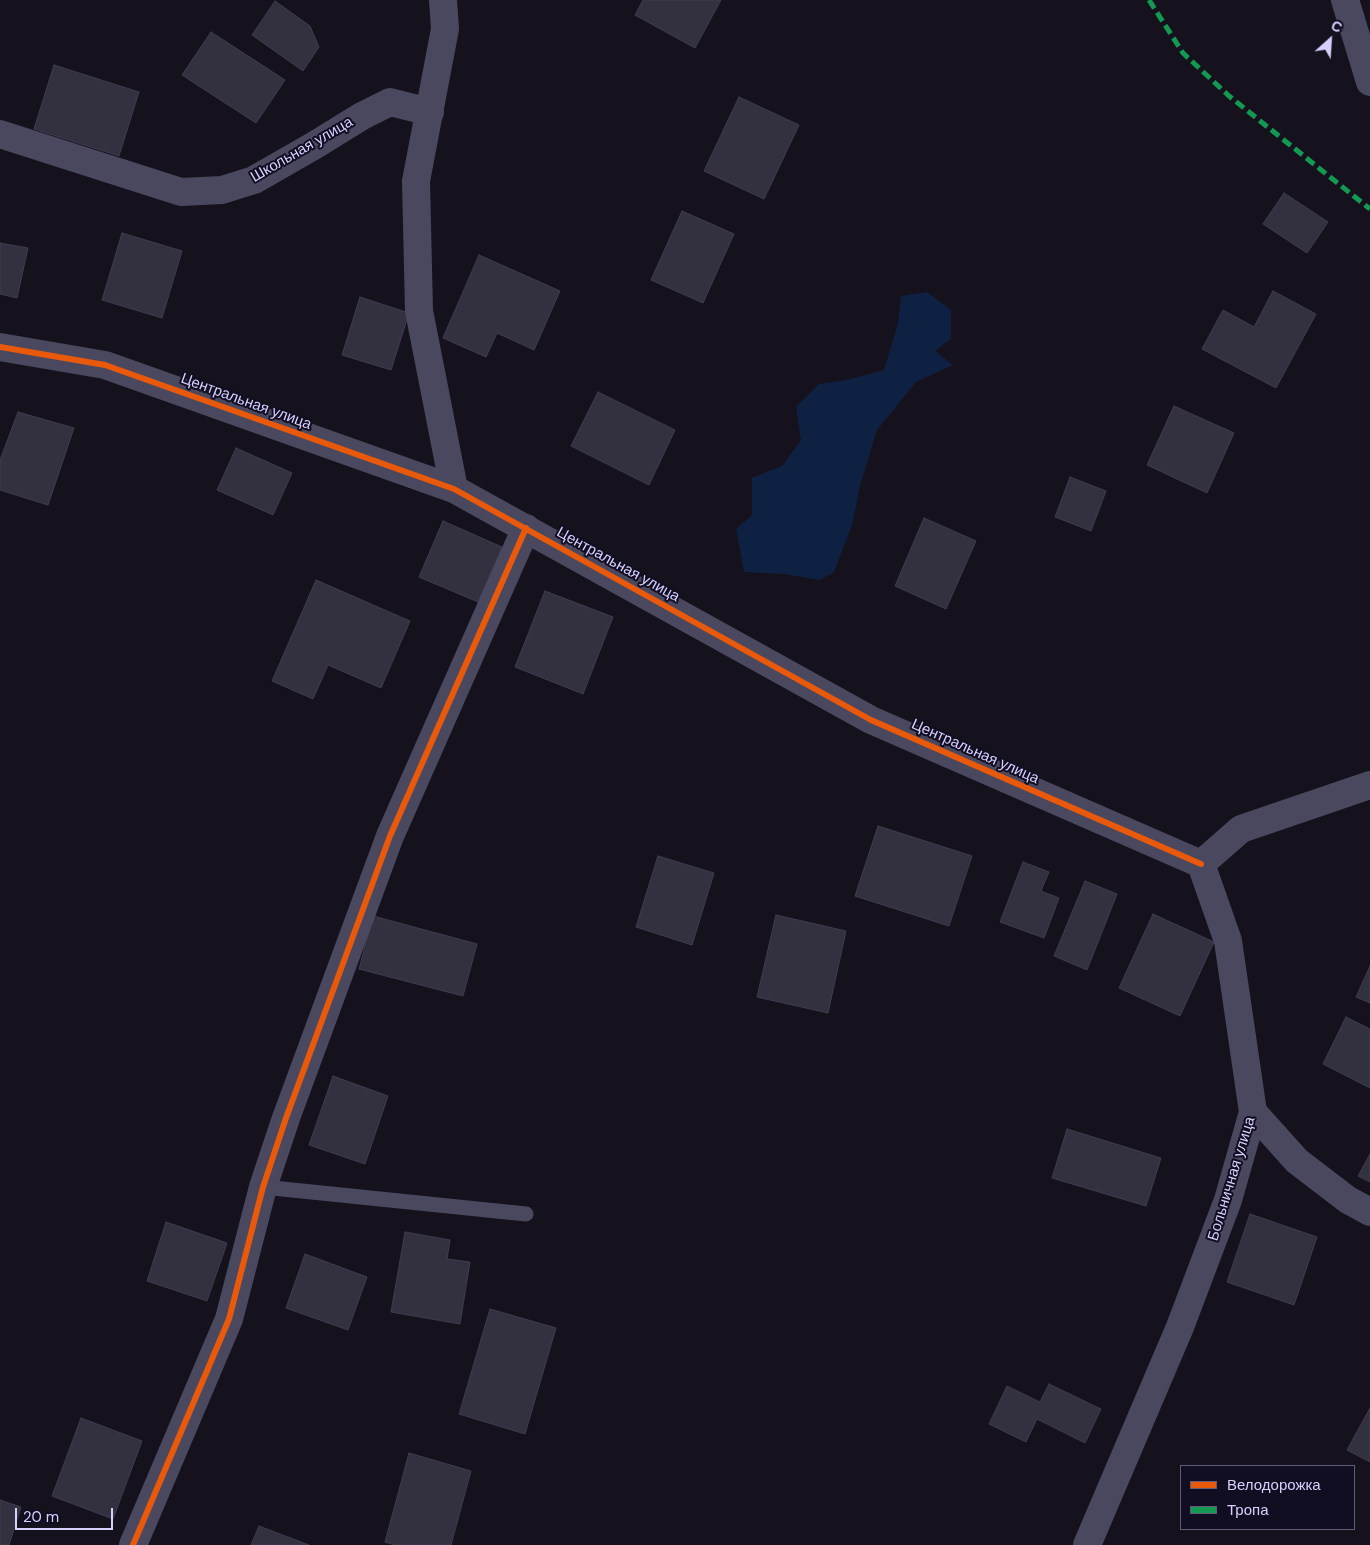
<!DOCTYPE html>
<meta charset="utf-8">
<style>
body{margin:0}
#map{position:relative;width:1370px;height:1545px;overflow:hidden;background:#15121d;font-family:"DM Sans",sans-serif}
canvas{display:block}
.legend{position:absolute;left:1180px;top:1465px;width:175px;height:65px;box-sizing:border-box;background:#120e22;border:1px solid #605c7a;margin:0;padding:6px 9px;list-style:none;font-size:15px;color:#d6d0fe}
.legend li{display:flex;align-items:center;gap:10px;height:25px}
.legend b{width:25px;border:1px solid #605c7a}
.north{position:absolute;left:1305px;top:15px;width:50px;height:50px;-webkit-text-stroke:4px #120e22;paint-order:stroke;rotate:26deg;font-size:14px;font-weight:700;line-height:20px;text-align:center;color:#d6d0fe}
.north::after{content:'';display:block;margin:auto;width:18px;height:22px;background:#d6d0fe;clip-path:polygon(50% 0,100% 100%,50% 72%,0 100%)}
.scale{position:absolute;left:15px;top:1508px;width:98px;height:22px;box-sizing:border-box;border:2px solid #d6d0fe;border-top:0;padding-left:6px;font-size:15px;line-height:18px;white-space:nowrap;color:#d6d0fe;-webkit-text-stroke:4px #120e22;paint-order:stroke}
</style>
<div id="map">
<canvas width="1370" height="1545"></canvas>
<ul class="legend">
<li><b style="height:6px;background:#e8590c"></b>Велодорожка</li>
<li><b style="height:6px;background:#139951"></b>Тропа</li>
</ul>
<div class="north">С</div>
<div class="scale">20 m</div>
</div>
<script>
const g = document.querySelector('canvas').getContext('2d');
g.lineJoin = 'round';
function fillPath(path, color) {
  g.fillStyle = color;
  g.fill(path, 'evenodd');
}
function shape(rows) {
  const path = new Path2D();
  for (const r of rows) {
    path.moveTo(r[0], r[1]);
    for (let i = 2; i < r.length; i += 2) path.lineTo(r[i], r[i + 1]);
  }
  return path;
}
function strokePath(path, color, width, dash) {
  g.strokeStyle = color;
  g.lineWidth = width;
  g.lineCap = dash ? 'butt' : 'round';
  g.setLineDash(dash || []);
  g.stroke(path);
}
function drawText(font, color, halo, rows, align = 'center') {
  g.font = font + ' "DM Sans",sans-serif';
  g.lineWidth = 4;
  g.setLineDash([]);
  g.textBaseline = 'middle';
  g.strokeStyle = halo;
  g.fillStyle = color;
  for (const [text, x, y, turn = 0] of rows) {
    g.save();
    g.translate(x, y);
    g.rotate((+turn || 0) * Math.PI / 180);
    g.textAlign = isNaN(turn) ? turn : align;
    if (halo) g.strokeText(text, 0, 0);
    g.fillText(text, 0, 0);
    g.restore();
  }
}
const water = shape([
 [927,292,951,310,951,339,935,351,953,365,916,382,877,430,860,486,852,525,834,572,820,580,784,574,744,572,736,529,752,515,752,478,782,466,801,440,796,407,819,384,847,380,884,370,898,323,901,296]
]);
const building = shape([
 [643,0,721,0,695,48,635,15,643,0],
 [275,1,310,26,319,47,303,71,252,35,275,1],
 [211,32,285,80,256,123,182,75,211,32],
 [54,65,139,92,119,156,34,129,54,65],
 [739,97,799,125,764,199,704,171,739,97],
 [1284,193,1328,222,1307,253,1263,224,1284,193],
 [682,211,734,234,703,303,651,280,682,211],
 [122,233,182,251,162,318,102,300,122,233],
 [0,243,28,248,17,298,0,294,0,243],
 [479,255,560,291,534,350,497,333,486,357,443,338,479,255],
 [1273,291,1316,314,1276,388,1202,349,1223,310,1254,327,1273,291],
 [360,297,409,313,391,370,342,355,360,297],
 [598,392,675,430,649,485,571,446,598,392],
 [1174,406,1234,433,1207,493,1147,465,1174,406],
 [18,412,74,428,48,505,0,490,0,460,18,412],
 [236,448,292,473,273,515,217,490,236,448],
 [1070,477,1106,491,1091,531,1055,517,1070,477],
 [924,518,976,541,946,609,895,586,924,518],
 [443,521,502,547,478,602,419,577,443,521],
 [316,580,410,621,381,688,328,665,313,699,272,681,316,580],
 [545,591,613,617,583,694,515,667,545,591],
 [878,826,972,856,949,926,855,896,878,826],
 [658,856,714,873,692,945,636,927,658,856],
 [1023,862,1049,872,1041,891,1059,898,1044,938,1000,922,1023,862],
 [1085,881,1117,894,1087,970,1054,956,1085,881],
 [1153,914,1214,942,1180,1016,1119,988,1153,914],
 [776,915,846,931,828,1013,757,997,776,915],
 [373,916,477,944,463,996,359,969,373,916],
 [1370,966,1370,1003,1356,997,1370,966],
 [1346,1017,1370,1029,1370,1088,1323,1064,1346,1017],
 [333,1076,388,1096,365,1164,309,1145,333,1076],
 [1067,1129,1161,1158,1146,1206,1052,1178,1067,1129],
 [1370,1154,1370,1182,1358,1176,1370,1154],
 [1250,1214,1317,1237,1294,1305,1227,1282,1250,1214],
 [166,1222,227,1243,207,1301,147,1281,166,1222],
 [405,1232,450,1240,447,1259,470,1262,460,1324,391,1312,405,1232],
 [305,1254,367,1277,348,1330,286,1308,305,1254],
 [490,1309,556,1328,525,1434,459,1414,490,1309],
 [1049,1384,1101,1409,1085,1443,1037,1419,1026,1442,989,1424,1007,1386,1040,1402,1049,1384],
 [1370,1408,1370,1462,1347,1450,1370,1408],
 [81,1418,142,1441,113,1519,52,1496,81,1418],
 [409,1453,471,1471,451,1545,395,1545,385,1542,409,1453],
 [0,1500,21,1507,9,1545,0,1545,0,1500],
 [259,1526,309,1545,251,1545,259,1526]
]);
const lane = shape([
 [263,1187,526,1214]
]);
const street = shape([
 [443,0,445,29,416,181,419,311,454,489],
 [1345,0,1370,82],
 [0,134,181,192,222,190,254,180,315,145,362,116,390,102,430,112],
 [0,347,105,365,454,489,871,720,1201,864],
 [1201,864,1241,829,1370,785],
 [1253,1112,1297,1161,1348,1200,1370,1212],
 [133,1545,229,1319,263,1187,286,1118,390,836,526,528],
 [1087,1545,1180,1327,1228,1200,1253,1112,1228,941,1201,864]
]);
const quiet = shape([
 [1149,0,1183,53,1229,96,1370,209]
]);
const cycleway = shape([
 [0,347,105,365,454,489,871,720,1201,864],
 [133,1545,229,1319,263,1187,286,1118,390,836,526,528]
]);
const streetNames = [
 ["Школьная улица",302,150,-30],
 ["Центральная улица",246,402,20],
 ["Центральная улица",618,565,29],
 ["Центральная улица",975,752,24],
 ["Больничная улица",1232,1179,-73]
];
fillPath(water, '#0f2142');
fillPath(building, '#33303f');
strokePath(building, '#413c51', 1);
strokePath(lane, '#49485e', 15);
strokePath(street, '#49485e', 28);
strokePath(quiet, '#139951', 5, [10, 5]);
strokePath(cycleway, '#e8590c', 6);
drawText('15px', '#d6d0fe', '#120e22', streetNames);
</script>
